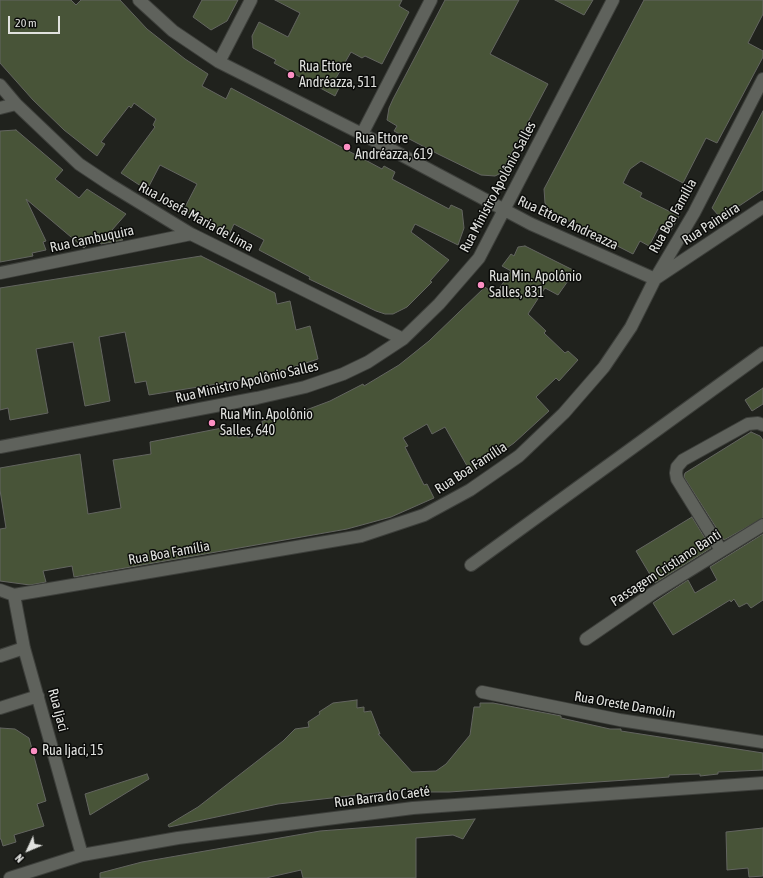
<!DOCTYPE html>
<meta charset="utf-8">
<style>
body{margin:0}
#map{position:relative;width:763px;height:878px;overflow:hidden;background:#20221d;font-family:"Asap Condensed",sans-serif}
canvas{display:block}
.north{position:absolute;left:8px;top:830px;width:40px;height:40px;-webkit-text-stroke:3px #0a0b09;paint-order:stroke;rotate:226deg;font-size:11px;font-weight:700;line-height:16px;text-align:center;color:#e1e2df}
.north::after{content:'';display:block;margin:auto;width:14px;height:18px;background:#e1e2df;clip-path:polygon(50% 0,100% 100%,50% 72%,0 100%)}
.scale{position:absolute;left:8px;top:16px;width:52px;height:18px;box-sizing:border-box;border:2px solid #e1e2df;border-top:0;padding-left:5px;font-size:12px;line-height:14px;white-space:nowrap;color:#e1e2df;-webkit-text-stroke:3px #0a0b09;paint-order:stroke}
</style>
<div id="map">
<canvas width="763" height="878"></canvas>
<div class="north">N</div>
<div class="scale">20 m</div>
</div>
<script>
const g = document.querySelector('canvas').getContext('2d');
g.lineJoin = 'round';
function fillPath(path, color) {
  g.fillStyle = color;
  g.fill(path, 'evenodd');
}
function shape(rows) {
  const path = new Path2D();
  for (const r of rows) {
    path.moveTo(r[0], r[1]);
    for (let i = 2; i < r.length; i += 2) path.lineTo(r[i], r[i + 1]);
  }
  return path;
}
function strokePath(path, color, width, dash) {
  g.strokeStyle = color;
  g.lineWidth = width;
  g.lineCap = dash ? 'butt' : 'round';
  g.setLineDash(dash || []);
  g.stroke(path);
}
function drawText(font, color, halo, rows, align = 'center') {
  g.font = font + ' "Asap Condensed",sans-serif';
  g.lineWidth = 3;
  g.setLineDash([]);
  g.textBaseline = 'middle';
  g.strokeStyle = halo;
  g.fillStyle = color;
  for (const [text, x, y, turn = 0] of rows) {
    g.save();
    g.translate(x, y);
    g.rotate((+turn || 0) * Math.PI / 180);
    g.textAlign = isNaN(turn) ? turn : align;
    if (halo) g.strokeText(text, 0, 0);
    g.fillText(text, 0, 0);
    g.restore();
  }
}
const building = shape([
 [0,0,71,0,76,5,81,0,120,0,147,29,185,59,208,74,202,86,226,99,231,88,369,162,382,169,384,166,395,172,392,179,449,209,451,205,462,210,464,228,458,245,415,224,411,232,449,260,430,281,432,282,407,307,393,314,385,314,376,311,309,279,310,277,259,250,264,240,234,224,229,235,183,211,197,184,160,165,147,190,121,173,155,127,153,125,156,119,134,103,131,108,129,106,101,142,105,144,97,156,64,130,33,100,0,63,0,0],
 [202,0,238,0,227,21,211,30,193,17,202,0],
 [275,0,402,0,399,6,409,12,382,64,365,56,362,58,351,52,336,78,342,82,335,96,274,63,276,60,253,48,252,36,259,22,288,37,300,13,275,0],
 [445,0,519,0,490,54,548,84,501,173,495,176,481,175,438,154,394,131,397,126,387,120,389,108,393,99,445,0],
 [555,0,593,0,584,15,555,0],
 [644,0,763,0,763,14,748,43,763,51,763,57,717,143,706,138,683,183,641,161,630,169,623,183,642,193,640,197,679,216,669,234,658,229,649,246,640,241,633,254,551,212,545,203,544,189,644,0],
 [763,111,763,190,727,214,719,216,712,208,763,111],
 [16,130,63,170,55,179,79,198,87,189,126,214,112,230,123,240,101,244,94,238,84,248,26,199,46,241,43,242,46,250,32,253,33,256,0,262,0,131,16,130],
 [525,246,575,271,558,295,545,288,528,314,546,331,544,333,565,353,568,351,578,360,559,381,556,378,536,397,549,411,514,443,471,473,445,427,432,434,427,424,403,438,408,446,405,447,424,485,427,484,434,498,391,517,347,529,74,577,72,566,43,571,46,582,30,585,0,581,0,529,6,528,0,490,0,468,80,454,88,514,121,508,113,460,151,454,150,442,222,428,236,426,238,438,264,435,262,421,298,413,330,401,363,384,364,386,399,365,429,341,485,287,495,295,511,271,502,266,511,254,514,256,518,247,525,246],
 [201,256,275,293,277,304,290,301,296,330,310,326,318,359,266,376,149,395,146,381,135,383,125,332,99,337,110,401,85,406,73,342,36,349,48,413,10,420,8,408,0,410,0,288,201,256],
 [763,388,763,404,752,411,745,400,763,388],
 [751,432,760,436,763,440,763,518,724,540,684,477,685,473,751,432],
 [692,517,711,548,655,583,636,551,692,517],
 [763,534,763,600,751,608,747,603,739,607,734,599,731,602,730,600,673,635,653,603,688,580,695,593,717,580,710,567,763,534],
 [357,700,357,708,364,707,364,712,371,711,380,734,378,734,412,772,436,771,446,764,470,735,474,707,480,707,480,703,493,703,561,716,561,718,610,729,621,729,621,731,763,753,763,770,718,772,718,774,700,776,700,774,669,775,669,777,656,778,449,792,422,792,422,789,385,792,278,804,169,827,168,825,198,807,283,741,295,729,309,727,308,722,320,714,319,712,333,703,357,700],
 [0,728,15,729,29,738,46,801,37,804,44,826,14,835,16,842,3,846,1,839,0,839,0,728],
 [147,774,149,779,90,815,85,794,147,774],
 [475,819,463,839,453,835,416,838,416,878,303,878,301,870,266,878,100,878,100,873,142,862,320,831,475,819],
 [763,828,763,876,749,877,748,868,727,870,726,832,763,828]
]);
const street = shape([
 [139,0,173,31,219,62,362,134,531,224,655,279,763,207],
 [219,62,251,0],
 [0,85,16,104,79,164,109,184,191,234,403,339],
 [0,108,16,104],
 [362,134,431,0],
 [0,273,191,234],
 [0,447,257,398,305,387,343,374,368,362,403,339,439,304,479,258,613,0],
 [721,550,677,479,676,473,677,467,683,460,748,424,758,423,763,425],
 [471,565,763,353],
 [0,590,14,595,361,536,424,515,470,490,519,456,564,413,604,367,631,327,655,279,694,213,763,79],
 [14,595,24,648,82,855],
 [586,639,653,593,763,525],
 [0,656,24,648],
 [482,692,620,720,763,742],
 [0,708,38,696],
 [10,878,82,855,178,838,413,808,763,783]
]);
const markers = [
 [291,75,4,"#fc8fc3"],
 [347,147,4,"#fc8fc3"],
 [481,285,4,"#fc8fc3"],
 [212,423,4,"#fc8fc3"],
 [34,751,4,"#fc8fc3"]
];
const poiNames = [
 ["Rua Ettore",299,67],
 ["Andréazza, 511",299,83],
 ["Rua Ettore",355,139],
 ["Andréazza, 619",355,155],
 ["Rua Min. Apolônio",489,277],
 ["Salles, 831",489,293],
 ["Rua Min. Apolônio",220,415],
 ["Salles, 640",220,431],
 ["Rua Ijaci, 15",42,751]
];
const streetNames = [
 ["Rua Ministro Apolônio Salles",498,187,-62],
 ["Rua Boa Família",673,216,-61],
 ["Rua Josefa Maria de Lima",196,217,29],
 ["Rua Ettore Andreazza",568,223,25],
 ["Rua Paineira",711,224,-33],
 ["Rua Cambuquira",92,239,-12],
 ["Rua Ministro Apolônio Salles",247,382,-13],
 ["Rua Boa Família",471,468,-33],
 ["Rua Boa Família",169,553,-10],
 ["Passagem Cristiano Banti",666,568,-33],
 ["Rua Oreste Damolin",625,705,10],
 ["Rua Ijaci",58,710,75],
 ["Rua Barra do Caeté",382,797,-7]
];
fillPath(building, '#485438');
strokePath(building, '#636560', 1);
strokePath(street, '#3d3f3b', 14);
strokePath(street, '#5f625c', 12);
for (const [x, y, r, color] of markers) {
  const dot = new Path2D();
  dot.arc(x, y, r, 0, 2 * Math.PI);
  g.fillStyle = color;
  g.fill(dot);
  strokePath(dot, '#0a0b09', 1.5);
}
drawText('14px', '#e1e2df', '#0a0b09', poiNames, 'left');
drawText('14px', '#e1e2df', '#0a0b09', streetNames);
</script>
